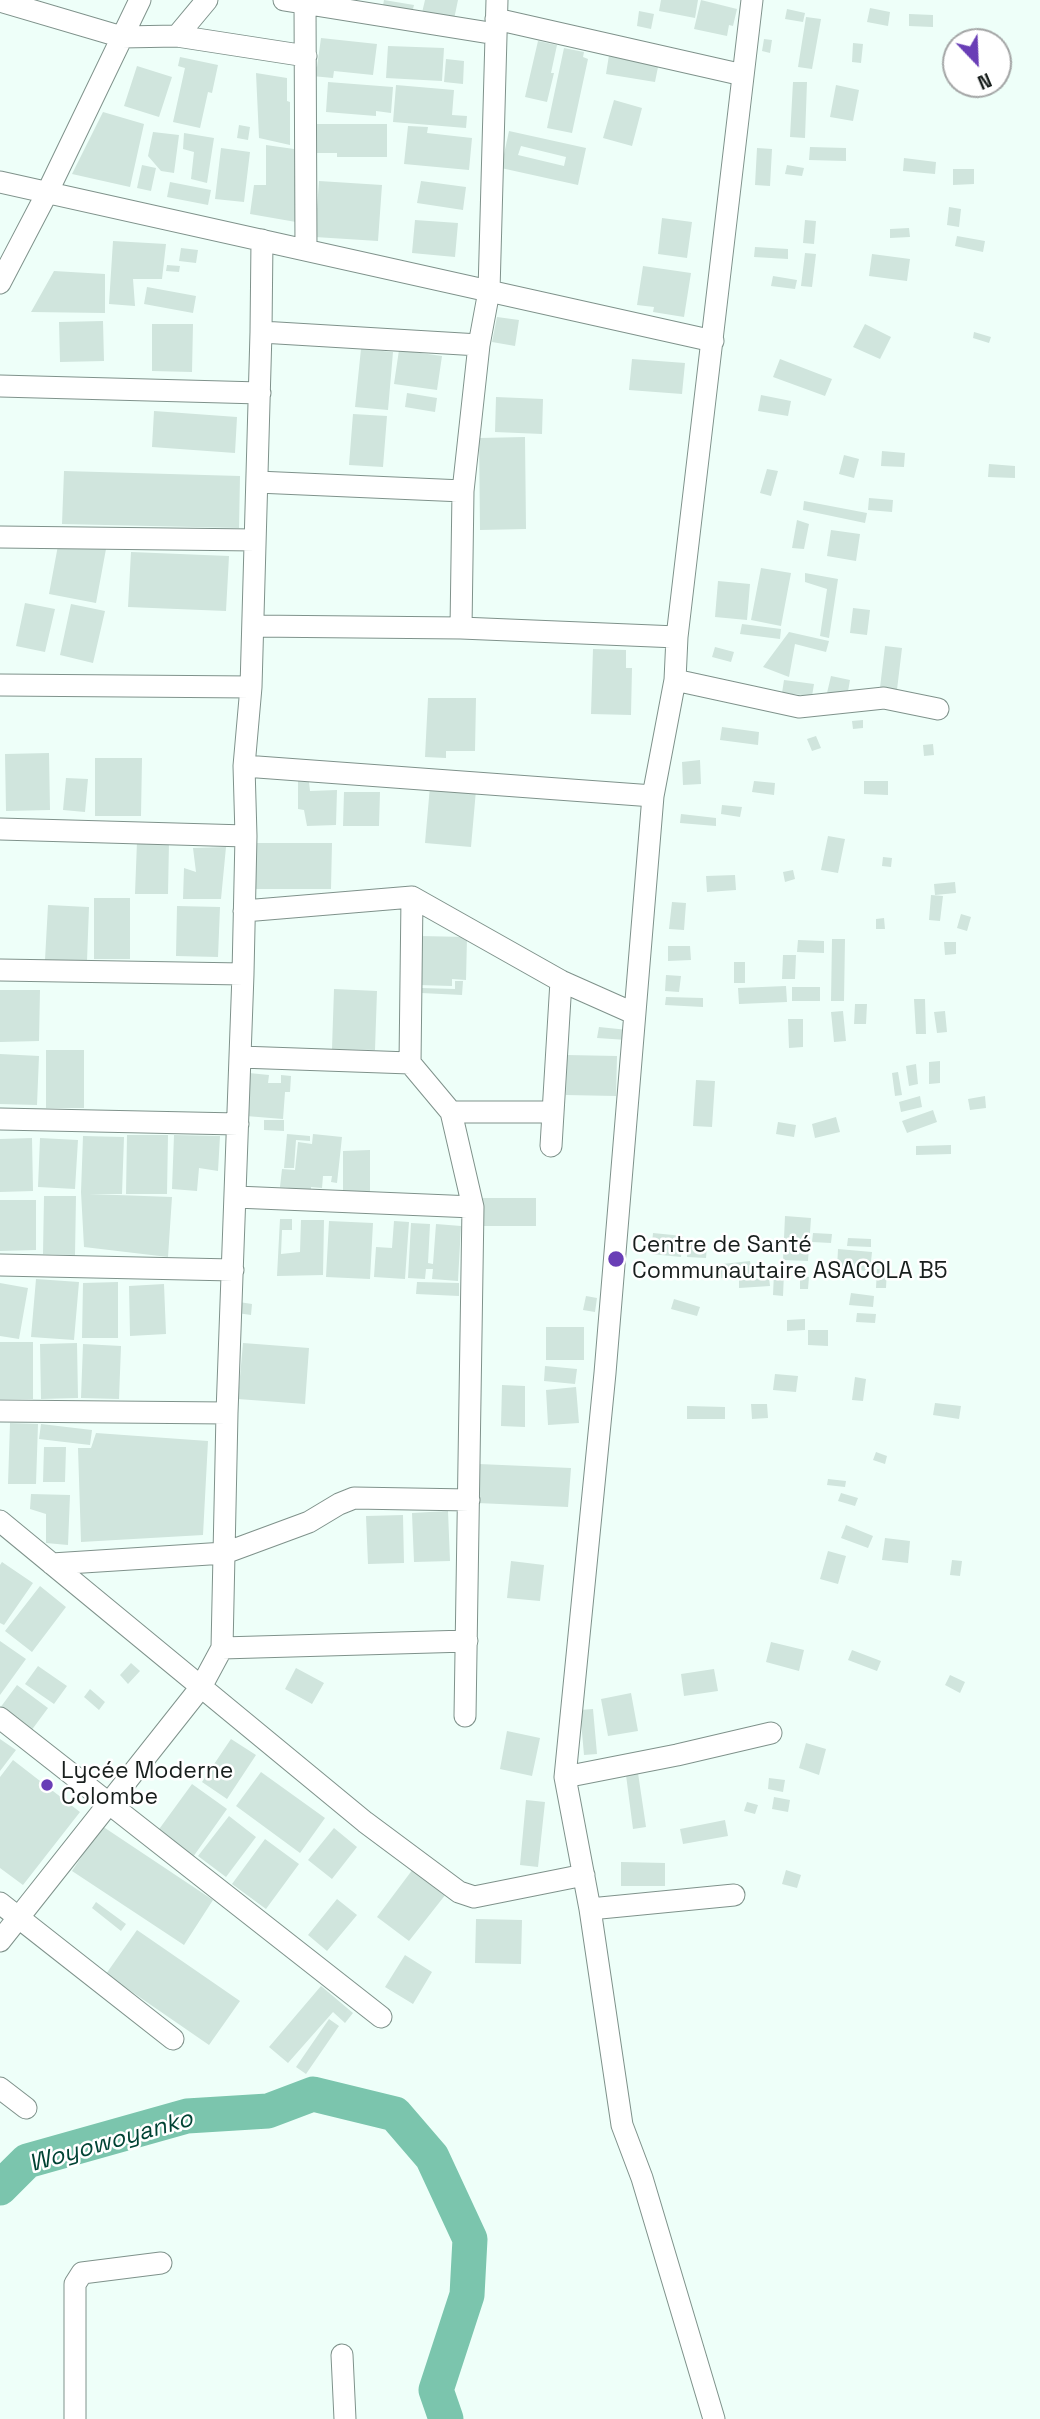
<!DOCTYPE html>
<meta charset="utf-8">
<style>
body{margin:0}
#map{position:relative;width:1040px;height:2419px;overflow:hidden;background:#eefff9;font-family:"Space Grotesk",sans-serif}
canvas{display:block}
.north{position:absolute;left:942px;top:28px;width:70px;height:70px;box-sizing:border-box;background:#fff;border:2px solid #a3a5a5;border-radius:50%;rotate:157deg;font-size:19px;font-weight:700;line-height:28px;text-align:center;color:#181f1d}
.north::after{content:'';display:block;margin:auto;width:24px;height:32px;background:#693eb6;clip-path:polygon(50% 0,100% 100%,50% 72%,0 100%)}
</style>
<div id="map">
<canvas width="1040" height="2419"></canvas>
<div class="north">N</div>
</div>
<script>
const g = document.querySelector('canvas').getContext('2d');
g.lineJoin = 'round';
function shape(rows) {
  const path = new Path2D();
  for (const r of rows) {
    path.moveTo(r[0], r[1]);
    for (let i = 2; i < r.length; i += 2) path.lineTo(r[i], r[i + 1]);
  }
  return path;
}
function strokePath(path, color, width, dash) {
  g.strokeStyle = color;
  g.lineWidth = width;
  g.lineCap = dash ? 'butt' : 'round';
  g.setLineDash(dash || []);
  g.stroke(path);
}
function fillPath(path, color) {
  g.fillStyle = color;
  g.fill(path, 'evenodd');
}
function drawText(font, color, halo, rows, align = 'center') {
  g.font = font + ' "Space Grotesk",sans-serif';
  g.lineWidth = 5;
  g.setLineDash([]);
  g.textBaseline = 'middle';
  g.strokeStyle = halo;
  g.fillStyle = color;
  for (const [text, x, y, turn = 0] of rows) {
    g.save();
    g.translate(x, y);
    g.rotate((+turn || 0) * Math.PI / 180);
    g.textAlign = isNaN(turn) ? turn : align;
    if (halo) g.strokeText(text, 0, 0);
    g.fillText(text, 0, 0);
    g.restore();
  }
}
const river = shape([
 [0,2188,27,2161,187,2116,268,2111,313,2094,395,2114,432,2157,470,2239,467,2295,436,2390,446,2419]
]);
const building = shape([
 [384,0,414,5,411,17,382,11],
 [425,0,458,0,453,24,421,17],
 [661,0,698,0,695,18,659,11],
 [701,0,737,9,733,26,729,25,727,36,694,29],
 [870,8,890,12,888,26,867,22],
 [787,9,805,13,803,22,785,19],
 [639,11,654,14,651,29,637,26],
 [909,14,933,15,933,27,909,26],
 [806,17,821,19,812,69,798,67],
 [321,38,377,44,373,75,334,71,333,78,312,76,313,66,317,67],
 [764,39,772,40,770,53,762,51],
 [538,41,557,45,551,73,554,73,547,102,525,97],
 [853,43,863,44,861,63,852,62],
 [388,46,444,48,442,81,386,78],
 [564,48,584,52,583,57,588,59,572,133,547,128],
 [609,55,659,62,655,82,606,74],
 [180,57,218,65,212,93,208,92,200,128,173,122,185,68,178,66],
 [446,59,464,61,463,84,444,82],
 [137,66,172,77,159,117,124,106],
 [256,73,287,78,287,101,290,102,290,145,259,138],
 [328,82,393,87,391,113,376,111,376,116,326,112],
 [793,82,807,82,805,138,790,137],
 [396,85,454,90,452,115,467,116,466,128,393,122],
 [836,85,859,90,853,121,830,117],
 [614,100,642,108,632,146,603,138],
 [103,112,144,124,130,187,72,174],
 [314,124,387,124,387,157,337,157,337,153,314,153],
 [239,125,250,127,248,140,237,138],
 [408,126,428,127,427,133,472,138,469,170,404,164],
 [509,131,586,148,578,185,501,168],
 [521,146,566,157,564,166,518,155],
 [153,132,179,135,174,173,161,171,148,156],
 [184,133,214,138,207,183,191,179,194,152,183,149],
 [266,145,294,149,296,222,250,214,254,185,266,185],
 [810,147,846,148,846,161,809,160],
 [221,148,250,152,244,202,215,199],
 [757,148,772,149,770,186,755,185],
 [904,158,936,162,935,174,903,171],
 [142,165,156,168,151,191,137,188],
 [787,165,804,168,802,176,785,174],
 [953,169,974,169,974,184,953,185],
 [319,181,382,185,378,241,315,237],
 [421,181,466,187,463,210,417,203],
 [170,182,211,190,208,205,167,197],
 [949,207,961,209,959,227,947,225],
 [662,218,692,222,687,258,658,254],
 [415,220,458,223,455,257,412,253],
 [805,220,816,221,814,244,803,243],
 [909,228,910,237,890,238,890,229],
 [957,236,985,241,983,252,955,246],
 [113,241,166,244,162,279,133,279,135,306,109,304],
 [755,247,788,249,788,259,754,257],
 [181,248,198,250,196,263,179,261],
 [805,253,816,254,812,287,801,286],
 [872,254,910,259,907,281,869,276],
 [167,265,180,266,179,272,166,271],
 [643,266,691,273,684,317,653,312,654,307,637,305],
 [54,271,105,274,105,313,31,312],
 [773,276,797,280,795,289,771,286],
 [147,287,196,296,193,313,144,304],
 [497,317,519,320,515,346,492,342],
 [103,321,104,361,60,362,59,322],
 [152,324,193,324,192,372,152,371],
 [865,324,891,337,880,359,853,347],
 [974,332,991,337,989,343,973,338],
 [361,349,393,352,388,410,355,407],
 [399,350,442,356,437,390,394,384],
 [632,359,685,363,682,394,629,390],
 [780,359,832,379,825,396,773,377],
 [407,393,437,398,435,412,405,407],
 [761,395,791,401,788,416,758,411],
 [496,397,543,399,542,434,495,432],
 [154,411,237,417,235,453,152,447],
 [353,414,387,416,383,467,349,465],
 [525,437,526,529,480,530,479,438],
 [882,451,905,453,904,467,881,466],
 [844,455,859,459,854,478,839,474],
 [989,464,1015,466,1015,478,988,477],
 [767,469,778,471,771,496,760,493],
 [64,471,240,476,239,528,62,524],
 [869,498,893,500,892,512,868,510],
 [804,501,867,513,865,523,803,510],
 [797,520,809,524,804,549,792,548],
 [831,530,860,534,856,561,827,556],
 [59,540,106,549,96,603,49,594],
 [131,552,229,556,226,611,128,607],
 [761,568,791,573,781,626,751,620],
 [805,573,838,579,829,638,820,636,827,589,805,582],
 [718,581,750,584,747,620,715,617],
 [25,603,55,609,45,652,16,646],
 [71,604,105,611,93,663,60,655],
 [853,608,870,610,867,635,850,633],
 [742,624,781,629,780,639,740,634],
 [789,632,829,641,826,652,795,644,789,677,763,667],
 [885,646,902,648,896,698,879,696],
 [715,647,734,652,731,662,712,657],
 [593,649,626,650,626,668,632,668,631,715,591,714],
 [831,676,850,680,847,697,827,693],
 [784,680,814,684,812,696,782,693],
 [428,698,476,698,475,751,446,751,446,758,425,757],
 [863,720,863,728,853,729,852,721],
 [722,727,759,732,758,745,720,740],
 [816,736,821,748,812,751,807,739],
 [933,744,934,755,924,756,923,745],
 [49,753,50,810,6,811,5,754],
 [95,758,142,758,141,816,95,816],
 [700,760,701,784,683,785,682,762],
 [66,778,88,779,85,812,63,810],
 [298,781,309,782,310,791,337,790,336,825,307,826,304,810,298,809],
 [754,781,775,783,774,795,752,792],
 [864,781,888,781,888,795,864,794],
 [430,786,476,790,471,847,425,843],
 [344,792,380,792,379,826,343,826],
 [722,805,742,807,740,817,721,814],
 [681,814,716,818,716,826,680,823],
 [828,836,845,839,838,873,821,870],
 [137,841,169,842,168,894,135,894],
 [249,843,332,843,331,889,249,889],
 [226,847,221,899,183,899,184,868,196,872,193,848],
 [883,857,892,858,891,867,882,866],
 [793,870,795,879,785,882,783,872],
 [735,875,736,890,707,892,706,876],
 [955,882,956,893,935,895,934,884],
 [931,895,943,896,940,921,929,920],
 [94,898,130,898,130,959,94,959],
 [672,902,686,903,684,930,669,929],
 [48,905,89,907,87,961,45,960],
 [177,906,220,907,218,957,176,956],
 [961,914,971,917,967,931,957,928],
 [884,918,885,929,876,929,876,919],
 [420,936,467,937,466,980,452,979,452,986,418,985],
 [832,939,845,939,844,1001,831,1001],
 [798,940,824,941,824,953,797,952],
 [944,942,956,942,956,954,945,955],
 [668,946,690,946,691,960,668,961],
 [783,955,796,955,795,979,782,979],
 [734,962,745,962,745,983,734,983],
 [666,975,681,976,679,992,665,991],
 [455,981,463,981,462,995,421,993,421,988,455,989],
 [786,986,787,1002,739,1004,738,988],
 [792,987,820,987,820,1001,792,1001],
 [334,989,377,991,375,1050,332,1049],
 [0,990,40,990,39,1041,0,1042],
 [666,997,703,998,703,1007,665,1005],
 [914,999,925,999,926,1034,916,1034],
 [855,1004,867,1004,866,1024,854,1024],
 [843,1011,846,1041,834,1042,831,1012],
 [945,1011,947,1032,937,1033,934,1012],
 [788,1019,803,1019,803,1047,789,1048],
 [599,1027,628,1030,627,1040,597,1038],
 [46,1050,84,1050,84,1108,46,1108],
 [0,1054,39,1056,37,1105,0,1104],
 [567,1055,617,1056,616,1096,566,1095],
 [940,1061,940,1083,929,1084,929,1062],
 [916,1064,918,1084,909,1086,906,1066],
 [898,1072,902,1095,895,1096,892,1073],
 [249,1073,269,1075,268,1083,281,1083,281,1075,291,1076,290,1092,285,1092,283,1119,246,1116],
 [696,1080,715,1081,712,1127,693,1126],
 [920,1096,922,1107,901,1112,899,1102],
 [985,1096,986,1108,970,1110,968,1099],
 [933,1110,937,1122,907,1133,902,1121],
 [836,1117,840,1132,815,1138,812,1124],
 [264,1120,284,1120,284,1131,264,1130],
 [778,1122,796,1125,794,1137,776,1134],
 [287,1134,310,1136,310,1141,296,1140,294,1168,284,1168],
 [313,1134,342,1137,337,1183,331,1182,332,1176,323,1176,322,1188,311,1187,311,1190,280,1187,282,1169,295,1170,298,1142,312,1144],
 [127,1135,168,1135,167,1194,126,1194],
 [174,1135,220,1136,218,1171,199,1168,197,1191,172,1189],
 [83,1136,124,1137,122,1194,89,1194,172,1197,168,1257,84,1247,81,1192],
 [32,1138,33,1191,0,1192,0,1139],
 [40,1138,78,1140,75,1189,38,1187],
 [951,1145,951,1154,916,1155,916,1146],
 [370,1150,370,1194,343,1194,343,1151],
 [44,1196,76,1196,75,1255,43,1254],
 [483,1198,536,1198,536,1226,483,1226],
 [0,1200,36,1200,36,1250,0,1251],
 [785,1216,811,1218,808,1261,783,1260],
 [280,1219,292,1219,292,1230,282,1230,281,1254,300,1252,301,1220,324,1220,323,1275,277,1276],
 [329,1221,373,1223,370,1279,326,1277],
 [394,1221,409,1222,405,1279,374,1277,376,1247,392,1248],
 [411,1223,430,1224,428,1263,433,1264,436,1224,461,1226,458,1281,432,1279,433,1269,426,1269,425,1279,408,1278],
 [653,1233,683,1236,681,1257,651,1254],
 [813,1233,832,1234,831,1243,812,1242],
 [848,1238,871,1239,871,1247,847,1246],
 [688,1244,707,1246,706,1258,687,1257],
 [838,1249,872,1252,870,1271,837,1269],
 [750,1261,752,1274,715,1279,713,1265],
 [877,1269,887,1269,886,1288,876,1288],
 [774,1272,784,1273,783,1296,773,1295],
 [800,1276,809,1277,808,1289,800,1289],
 [769,1278,770,1286,739,1288,739,1280],
 [36,1279,79,1282,74,1340,31,1337],
 [118,1282,118,1338,82,1338,83,1283],
 [417,1282,459,1283,459,1296,416,1294],
 [0,1283,28,1288,19,1339,0,1336],
 [164,1284,166,1334,130,1336,129,1286],
 [851,1293,874,1296,873,1307,849,1305],
 [586,1296,597,1298,595,1312,583,1310],
 [674,1299,700,1307,697,1316,671,1309],
 [239,1302,252,1304,251,1315,237,1313],
 [857,1313,876,1314,875,1323,856,1322],
 [805,1319,805,1330,787,1331,787,1320],
 [546,1327,584,1327,584,1360,546,1360],
 [808,1330,828,1330,828,1346,808,1345],
 [0,1342,33,1342,33,1399,0,1399],
 [77,1343,78,1398,41,1399,40,1344],
 [243,1343,309,1348,305,1404,238,1399],
 [83,1344,121,1346,119,1399,81,1398],
 [545,1366,577,1369,575,1384,544,1381],
 [775,1374,798,1376,796,1392,773,1390],
 [855,1377,866,1379,863,1401,852,1400],
 [502,1385,525,1386,525,1427,501,1426],
 [576,1387,579,1423,548,1425,546,1390],
 [935,1403,961,1406,959,1419,933,1415],
 [751,1404,767,1404,768,1418,752,1419],
 [687,1406,725,1407,725,1419,687,1419],
 [10,1423,38,1424,36,1484,8,1484],
 [41,1424,92,1430,90,1445,39,1439],
 [96,1433,208,1441,203,1535,81,1542,78,1448,91,1448],
 [44,1447,66,1447,65,1482,43,1482],
 [876,1452,887,1456,885,1464,873,1460],
 [479,1464,571,1468,568,1507,477,1503],
 [828,1479,846,1481,845,1487,827,1485],
 [841,1493,858,1498,855,1506,838,1501],
 [31,1494,70,1495,68,1545,46,1543,46,1514,30,1509],
 [448,1511,450,1561,414,1562,412,1513],
 [403,1515,404,1563,368,1564,366,1516],
 [846,1525,873,1536,868,1548,841,1538],
 [885,1538,910,1541,908,1563,882,1560],
 [828,1551,846,1556,838,1584,820,1579],
 [952,1560,962,1561,960,1576,950,1575],
 [511,1561,544,1565,540,1601,507,1598],
 [2,1562,33,1583,4,1625,0,1623,0,1565],
 [40,1586,66,1607,32,1652,5,1631],
 [0,1641,26,1659,0,1695],
 [771,1642,804,1650,799,1671,766,1662],
 [852,1650,881,1661,877,1671,848,1660],
 [131,1663,140,1671,128,1684,120,1675],
 [38,1666,67,1686,54,1704,25,1684],
 [296,1668,324,1683,312,1704,285,1689],
 [714,1669,718,1691,684,1696,681,1674],
 [950,1675,965,1682,960,1693,945,1685],
 [17,1685,48,1708,31,1731,0,1708],
 [90,1689,105,1702,99,1710,84,1697],
 [631,1693,638,1731,608,1736,601,1699],
 [593,1709,597,1754,584,1755,580,1710],
 [507,1731,540,1738,532,1776,500,1769],
 [0,1739,16,1750,0,1771],
 [231,1739,256,1755,227,1799,202,1782],
 [806,1743,826,1749,819,1775,799,1768],
 [13,1760,80,1812,23,1885,0,1868,0,1777],
 [261,1772,325,1818,300,1853,236,1806],
 [638,1773,646,1827,633,1829,626,1775],
 [769,1778,785,1780,783,1792,768,1789],
 [192,1784,227,1809,193,1857,157,1832],
 [774,1797,790,1800,788,1812,772,1809],
 [526,1800,545,1802,538,1867,520,1865],
 [747,1802,758,1805,755,1814,744,1811],
 [229,1816,256,1837,226,1877,198,1856],
 [725,1820,728,1836,683,1844,680,1829],
 [102,1826,213,1900,184,1945,72,1871],
 [334,1828,357,1847,332,1879,308,1860],
 [265,1839,299,1864,266,1909,232,1884],
 [621,1862,665,1863,665,1886,621,1886],
 [413,1869,446,1894,409,1941,377,1917],
 [786,1870,801,1875,797,1888,782,1884],
 [337,1899,357,1915,327,1951,308,1935],
 [96,1902,126,1924,121,1931,92,1908],
 [476,1919,522,1920,521,1964,475,1963],
 [137,1930,240,2001,209,2045,106,1974],
 [405,1955,432,1972,413,2004,385,1987],
 [321,1986,353,2013,345,2023,333,2012,288,2063,269,2047],
 [329,2019,339,2026,306,2074,296,2067]
]);
const minor = shape([
 [284,0,496,34],
 [0,1,122,37,177,36,306,56],
 [305,3,306,250],
 [496,19,743,75],
 [177,36,207,0],
 [0,182,713,341],
 [0,283,47,193,140,0],
 [261,332,479,345],
 [0,386,260,393],
 [257,482,463,491],
 [0,537,255,540],
 [253,626,461,628,677,637],
 [461,628,463,491,479,345,489,291,497,0],
 [675,680,799,707,884,698,938,709],
 [0,685,251,687],
 [244,766,653,796],
 [0,829,246,836],
 [412,897,410,1063,451,1112,551,1112],
 [244,911,412,897,561,981,633,1013],
 [0,970,243,974],
 [240,1057,410,1063],
 [451,1112,473,1207,465,1716],
 [0,1119,238,1124],
 [551,1146,561,981],
 [236,1197,473,1207],
 [0,1265,233,1270],
 [0,1411,227,1413],
 [0,1521,365,1822,459,1892,474,1897,584,1875],
 [52,1564,225,1553,309,1522,339,1504,354,1498,469,1500],
 [222,1648,467,1641],
 [0,1718,381,2017],
 [565,1777,677,1755,771,1733],
 [0,1903,173,2039],
 [590,1909,734,1895],
 [0,1941,201,1687,222,1648,227,1413,243,974,246,836,244,766,251,687,261,332,262,240],
 [0,2088,26,2108],
 [342,2355,345,2419],
 [75,2419,75,2284,82,2273,161,2263],
 [714,2419,642,2178,622,2125,590,1909,565,1777,605,1373,653,796,675,680,677,637,752,0]
]);
const markers = [
 [616,1259,9,"#693eb6"],
 [47,1785,7,"#693eb6"]
];
const poiNames = [
 ["Centre de Santé",632,1246],
 ["Communautaire ASACOLA B5",632,1272],
 ["Lycée Moderne",61,1772],
 ["Colombe",61,1798]
];
const waterNames = [
 ["Woyowoyanko",111,2142,-16]
];
strokePath(river, '#7bc5ad', 35);
fillPath(building, '#d0e5dd');
strokePath(minor, '#7f928b', 23);
strokePath(minor, '#fff', 21);
for (const [x, y, r, color] of markers) {
  const dot = new Path2D();
  dot.arc(x, y, r, 0, 2 * Math.PI);
  g.fillStyle = color;
  g.fill(dot);
  strokePath(dot, '#fff', 2.5);
}
drawText('23px', '#181f1d', '#fff', poiNames, 'left');
drawText('italic 24px', '#004334', '#fff', waterNames);
</script>
